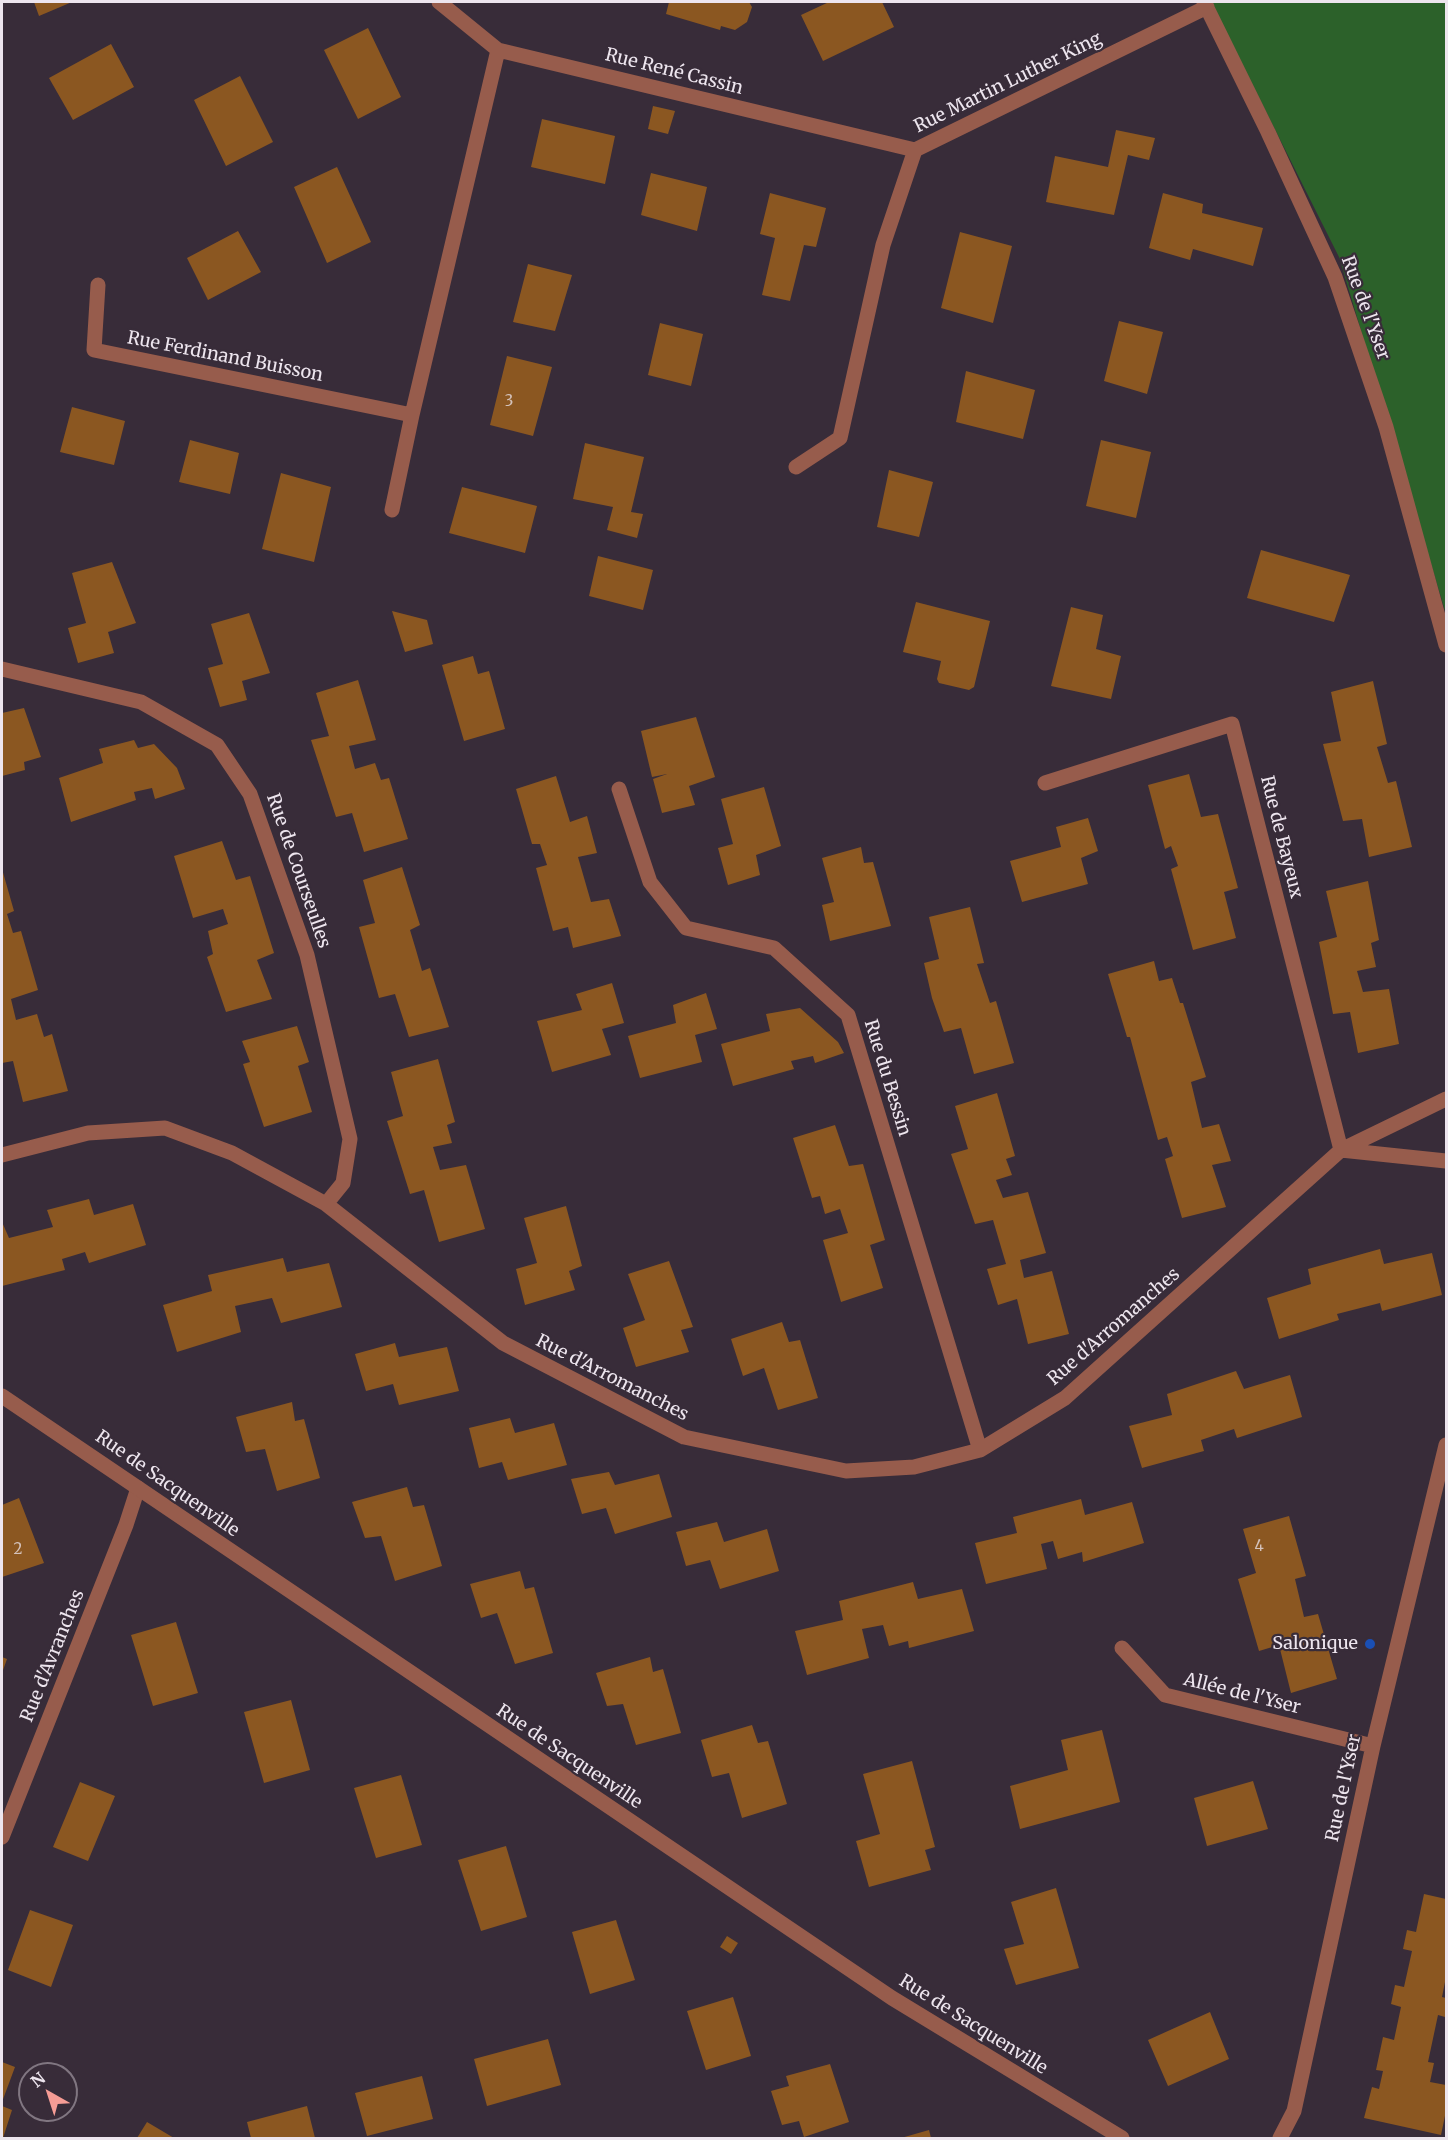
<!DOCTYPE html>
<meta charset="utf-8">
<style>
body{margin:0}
#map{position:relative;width:1448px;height:2140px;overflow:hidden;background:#382c39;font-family:Merriweather,serif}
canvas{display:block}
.frame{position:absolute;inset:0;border:3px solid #ede5ee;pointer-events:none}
.north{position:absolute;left:18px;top:2062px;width:60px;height:60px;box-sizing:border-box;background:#382c39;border:2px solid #807681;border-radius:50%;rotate:321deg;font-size:16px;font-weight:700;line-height:24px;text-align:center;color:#ede5ee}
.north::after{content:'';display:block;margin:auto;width:21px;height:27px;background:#f59c95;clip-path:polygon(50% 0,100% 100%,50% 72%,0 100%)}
</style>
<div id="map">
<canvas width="1448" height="2140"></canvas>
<div class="frame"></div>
<div class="north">N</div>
</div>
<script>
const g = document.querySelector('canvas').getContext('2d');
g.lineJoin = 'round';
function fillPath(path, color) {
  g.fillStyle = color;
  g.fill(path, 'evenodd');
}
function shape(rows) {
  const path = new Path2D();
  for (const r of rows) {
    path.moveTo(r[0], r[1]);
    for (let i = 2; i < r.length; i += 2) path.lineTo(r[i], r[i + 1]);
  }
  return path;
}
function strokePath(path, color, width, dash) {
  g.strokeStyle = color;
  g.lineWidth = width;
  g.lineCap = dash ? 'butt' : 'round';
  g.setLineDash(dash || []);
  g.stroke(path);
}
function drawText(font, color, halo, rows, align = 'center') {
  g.font = font + ' Merriweather,serif';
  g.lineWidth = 4.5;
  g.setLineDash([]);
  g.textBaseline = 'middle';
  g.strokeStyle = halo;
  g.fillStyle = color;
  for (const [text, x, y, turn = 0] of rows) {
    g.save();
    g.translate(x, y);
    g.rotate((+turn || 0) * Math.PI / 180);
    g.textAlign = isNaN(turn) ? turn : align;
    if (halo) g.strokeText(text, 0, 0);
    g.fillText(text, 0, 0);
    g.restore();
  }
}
const green = shape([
 [1211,2,1446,2,1446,614,1339,257]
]);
const building = shape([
 [34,2,72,2,39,16],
 [669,2,749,2,752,7,747,22,735,30,721,26,720,30,666,14],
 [829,2,882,2,894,27,823,61,801,15],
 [368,28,401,97,358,119,324,50],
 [111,44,134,87,73,120,49,78],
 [240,76,273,142,226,166,194,100],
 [653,106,675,111,668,134,648,129],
 [542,119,615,136,605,184,531,167],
 [1116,130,1155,138,1149,160,1128,155,1114,215,1046,202,1055,156,1108,167],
 [337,167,371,242,327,263,294,187],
 [651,173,707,187,697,231,641,215],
 [770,193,826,208,816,247,804,245,790,301,762,295,775,238,760,234],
 [1163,193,1203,204,1202,213,1263,228,1253,266,1193,249,1190,260,1149,248],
 [238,231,261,272,208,300,187,258],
 [960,232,1012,246,993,323,941,308],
 [528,264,572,275,555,331,513,322],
 [1119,321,1163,332,1147,394,1104,381],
 [660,323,703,334,691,386,648,375],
 [507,356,552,367,533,436,490,425],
 [966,371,1035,390,1023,439,956,422],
 [72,407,125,421,114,465,60,452],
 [190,440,239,453,230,494,179,482],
 [1101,440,1151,452,1136,518,1086,506],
 [585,443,644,457,631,512,643,514,637,538,607,530,613,507,573,499],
 [889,470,933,482,919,537,877,527],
 [281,473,331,487,314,562,262,549],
 [462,487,537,506,525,553,449,533],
 [1261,550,1350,575,1334,622,1247,598],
 [598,556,653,570,643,610,589,596],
 [112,562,136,623,108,632,114,653,78,663,68,628,86,623,72,573],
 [916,602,990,621,974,687,969,690,939,683,937,679,941,661,903,652],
 [1071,607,1103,615,1096,649,1121,656,1111,699,1051,686],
 [392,611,427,620,433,644,405,652],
 [249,613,270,673,242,681,247,700,220,707,208,668,223,664,211,624],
 [473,656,478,674,489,671,505,729,464,741,442,665],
 [358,680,376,740,349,746,355,769,375,763,381,780,389,778,408,839,364,852,352,813,336,817,311,740,329,736,316,693],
 [1373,681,1387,744,1377,747,1388,783,1396,781,1412,847,1369,857,1362,819,1343,821,1323,744,1341,741,1331,692],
 [24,708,41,757,24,762,25,770,2,776,2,713],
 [696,717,715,777,689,786,695,805,662,813,653,779,667,774,652,777,641,731],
 [134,740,138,748,154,744,177,768,185,789,155,799,152,788,134,792,136,800,71,822,59,778,103,763,99,749],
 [1189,774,1201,817,1218,814,1238,888,1224,892,1236,938,1193,950,1171,869,1178,866,1171,846,1165,849,1148,785],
 [556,776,570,822,587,816,597,853,578,857,591,902,609,899,621,936,573,948,568,927,553,931,536,868,547,865,540,844,532,844,516,789],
 [764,787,781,846,756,855,760,875,728,885,718,848,733,844,721,799],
 [1088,818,1098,851,1081,858,1088,884,1022,902,1010,861,1061,847,1056,827],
 [222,841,236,880,250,876,274,953,257,960,272,999,226,1012,207,957,213,954,208,931,228,924,223,909,193,918,174,856],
 [861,847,864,863,873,862,891,926,830,941,822,905,834,902,822,858],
 [402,867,420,925,410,930,416,950,422,971,430,968,449,1027,409,1037,395,994,379,998,359,927,375,923,363,880],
 [2,869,14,911,7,914,13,933,21,931,38,990,11,999,16,1020,37,1014,44,1037,52,1034,68,1091,23,1102,13,1061,2,1063],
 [1368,881,1379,940,1371,943,1376,967,1357,971,1363,992,1389,989,1399,1044,1358,1053,1350,1012,1333,1014,1319,942,1337,937,1326,891],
 [970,907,984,963,977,964,990,1003,996,1001,1014,1063,974,1074,961,1028,944,1032,932,998,924,963,939,959,929,917],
 [1154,961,1159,981,1172,978,1180,1003,1183,1003,1206,1077,1191,1082,1202,1128,1219,1124,1231,1161,1212,1165,1226,1207,1182,1218,1165,1159,1173,1156,1167,1137,1158,1140,1130,1037,1127,1037,1108,974],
 [612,983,624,1023,602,1029,611,1055,552,1072,537,1021,582,1010,576,994],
 [706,993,717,1029,695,1035,702,1062,640,1078,628,1036,676,1023,673,1005],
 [800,1008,838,1042,844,1053,815,1063,813,1056,791,1061,794,1069,733,1086,721,1044,770,1031,766,1014],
 [297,1026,309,1062,298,1066,312,1112,264,1127,243,1064,250,1062,242,1041],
 [438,1059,455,1122,447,1125,452,1143,433,1147,440,1170,466,1165,485,1229,439,1242,424,1190,410,1194,387,1121,403,1116,391,1072],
 [997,1093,1015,1156,1006,1159,1012,1175,996,1180,1003,1198,1028,1192,1046,1253,1020,1260,1024,1278,1052,1271,1069,1334,1028,1344,1017,1299,998,1305,987,1269,1006,1264,993,1220,975,1224,951,1154,968,1149,955,1106],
 [835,1125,849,1166,863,1164,885,1240,870,1245,883,1288,841,1302,823,1240,848,1233,840,1209,825,1214,820,1196,812,1198,793,1138],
 [89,1199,94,1215,133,1204,146,1245,89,1263,85,1252,62,1259,65,1270,2,1286,2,1222,9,1238,53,1227,47,1210],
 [566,1206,582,1266,569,1271,575,1290,525,1305,516,1269,537,1263,524,1218],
 [1380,1249,1384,1264,1432,1253,1442,1295,1382,1311,1380,1303,1337,1314,1339,1320,1279,1339,1267,1298,1311,1284,1308,1269],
 [283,1258,287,1272,329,1263,342,1307,281,1323,272,1298,235,1306,241,1332,177,1352,163,1305,212,1291,208,1275],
 [669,1261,693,1327,681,1330,689,1352,636,1367,623,1328,645,1320,628,1274],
 [782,1322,789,1342,800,1340,818,1398,778,1410,764,1368,743,1376,731,1339],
 [395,1343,399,1357,447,1347,459,1391,399,1405,393,1384,366,1391,355,1354],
 [1236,1371,1244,1389,1290,1375,1302,1417,1237,1438,1234,1429,1201,1440,1204,1451,1142,1468,1129,1426,1172,1415,1167,1394],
 [292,1402,295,1421,304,1419,320,1478,277,1491,265,1449,246,1452,236,1417],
 [510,1418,515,1433,554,1423,567,1465,508,1480,502,1462,479,1468,469,1428],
 [609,1472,615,1485,659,1474,672,1517,615,1534,606,1508,582,1514,571,1479],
 [407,1487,413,1507,424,1505,442,1566,395,1581,381,1536,365,1538,352,1502],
 [19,1498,44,1563,2,1577,2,1505],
 [1081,1499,1085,1515,1132,1502,1144,1543,1083,1562,1082,1552,1058,1559,1053,1541,1041,1544,1047,1569,986,1584,975,1543,1017,1533,1013,1517],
 [1289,1516,1306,1576,1295,1579,1304,1617,1318,1614,1337,1679,1291,1693,1279,1645,1259,1651,1238,1579,1256,1573,1243,1529],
 [717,1522,724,1542,767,1529,779,1571,720,1589,710,1560,686,1566,676,1532],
 [520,1571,525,1589,534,1587,553,1653,515,1664,497,1613,481,1618,470,1584],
 [913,1582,918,1599,962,1589,974,1631,909,1648,908,1641,889,1646,883,1625,862,1629,869,1658,807,1675,795,1631,843,1620,839,1601],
 [176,1622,198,1693,153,1706,131,1635],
 [2,1657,7,1659,2,1673],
 [650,1657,653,1672,663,1669,681,1733,636,1745,623,1704,607,1706,596,1673],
 [291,1700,310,1770,264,1783,244,1712],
 [752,1725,758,1743,768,1741,787,1804,742,1818,729,1773,712,1777,701,1740],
 [1102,1730,1120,1802,1020,1829,1010,1786,1068,1770,1061,1740],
 [912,1761,935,1847,925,1850,931,1870,869,1887,856,1841,880,1834,863,1774],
 [401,1775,422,1845,376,1858,354,1788],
 [1253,1781,1268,1829,1207,1846,1194,1798],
 [80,1782,115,1796,88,1861,53,1847],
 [506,1846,527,1917,481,1931,458,1860],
 [1056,1888,1079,1968,1016,1985,1004,1949,1024,1944,1011,1902],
 [1424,1894,1446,1899,1446,1977,1442,1997,1446,1998,1446,2008,1445,2017,1438,2015,1428,2062,1434,2063,1430,2082,1446,2085,1446,2111,1441,2135,1364,2118,1372,2087,1379,2089,1383,2071,1376,2070,1383,2037,1394,2040,1401,2007,1391,2004,1395,1985,1404,1987,1412,1951,1403,1949,1407,1930,1416,1932],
 [30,1910,73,1925,51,1987,8,1970],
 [616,1920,635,1980,590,1994,572,1932],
 [727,1936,738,1943,731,1954,720,1947],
 [733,1997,751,2056,706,2070,687,2011],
 [1210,2012,1229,2059,1168,2086,1148,2040],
 [548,2039,561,2085,487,2106,474,2059],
 [2,2062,15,2067,2,2102],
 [830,2064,849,2122,804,2137,799,2121,782,2125,771,2091,789,2086,786,2076],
 [422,2076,433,2119,367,2136,355,2093],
 [2,2106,12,2110,3,2138,2,2138],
 [307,2106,315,2138,251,2138,247,2122],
 [147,2122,174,2138,137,2138],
 [929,2130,931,2138,901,2138]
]);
const minor = shape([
 [439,2,498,50,915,150],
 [1204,2,1268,132,1335,277,1386,427,1446,645],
 [98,285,94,350,412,415],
 [796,467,840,438,883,245,915,150,1207,7],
 [392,510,412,415,498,50],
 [2,669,141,702,217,745,250,794,307,955,350,1139,343,1183,326,1204],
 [1045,783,1232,724,1341,1150],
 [619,789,650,882,686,928,774,948,848,1015,980,1450],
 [1341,1150,1446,1161],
 [2,1155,88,1133,165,1128,232,1153,326,1204,503,1343,684,1437,846,1471,914,1467,980,1450,1065,1398,1341,1150,1446,1099],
 [1122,1648,1165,1695,1373,1746],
 [2,1837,126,1525,138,1488],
 [1280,2138,1294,2111,1373,1746,1446,1445]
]);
const tertiary = shape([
 [2,1396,892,1998,1122,2138]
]);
const markers = [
 [1370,1644,6,"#1a4fb4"]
];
const numberNames = [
 ["3",509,402],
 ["4",1259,1547],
 ["2",18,1550]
];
const streetNames = [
 ["Rue René Cassin",674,72,14],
 ["Rue Martin Luther King",1008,83,-26],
 ["Rue de l'Yser",1365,308,70],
 ["Rue Ferdinand Buisson",225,357,11],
 ["Rue de Bayeux",1281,837,76],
 ["Rue de Courseulles",298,871,71],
 ["Rue du Bessin",887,1078,73],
 ["Rue d'Arromanches",1114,1327,-41],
 ["Rue d'Arromanches",612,1378,27],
 ["Rue de Sacquenville",167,1484,35],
 ["Rue d'Avranches",53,1656,-68],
 ["Allée de l'Yser",1242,1694,14],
 ["Rue de Sacquenville",569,1757,34],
 ["Rue de l'Yser",1344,1788,-78],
 ["Rue de Sacquenville",973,2025,32]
];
const poiNames = [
 ["Salonique",1358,1644]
];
fillPath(green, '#2c612a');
fillPath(building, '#8b5721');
strokePath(minor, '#975c4c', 15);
strokePath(tertiary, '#975c4c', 15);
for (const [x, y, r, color] of markers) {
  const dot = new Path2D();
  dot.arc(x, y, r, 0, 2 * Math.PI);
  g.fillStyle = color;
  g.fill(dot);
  strokePath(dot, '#382c39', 2);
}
drawText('15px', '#d4c2bb', null, numberNames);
drawText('18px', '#ede5ee', '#382c39', streetNames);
drawText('18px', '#ede5ee', '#382c39', poiNames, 'right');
</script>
